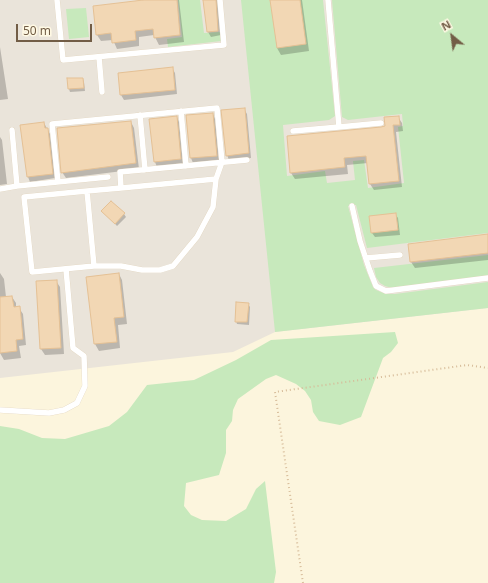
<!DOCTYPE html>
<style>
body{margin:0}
#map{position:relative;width:488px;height:583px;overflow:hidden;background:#fcf5dd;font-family:"Noto Sans",sans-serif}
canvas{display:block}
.north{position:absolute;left:432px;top:16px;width:40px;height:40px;-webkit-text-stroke:3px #fff9e4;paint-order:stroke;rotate:331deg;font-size:11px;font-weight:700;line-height:16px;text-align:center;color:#725d46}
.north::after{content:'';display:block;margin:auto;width:14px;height:18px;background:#725d46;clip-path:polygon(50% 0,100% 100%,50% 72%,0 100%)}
.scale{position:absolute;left:16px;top:24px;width:76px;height:18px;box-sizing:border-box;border:2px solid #725d46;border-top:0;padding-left:5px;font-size:12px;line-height:14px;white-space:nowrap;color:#725d46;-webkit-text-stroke:3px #fff9e4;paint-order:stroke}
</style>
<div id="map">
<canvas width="488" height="583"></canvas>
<div class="north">N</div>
<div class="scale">50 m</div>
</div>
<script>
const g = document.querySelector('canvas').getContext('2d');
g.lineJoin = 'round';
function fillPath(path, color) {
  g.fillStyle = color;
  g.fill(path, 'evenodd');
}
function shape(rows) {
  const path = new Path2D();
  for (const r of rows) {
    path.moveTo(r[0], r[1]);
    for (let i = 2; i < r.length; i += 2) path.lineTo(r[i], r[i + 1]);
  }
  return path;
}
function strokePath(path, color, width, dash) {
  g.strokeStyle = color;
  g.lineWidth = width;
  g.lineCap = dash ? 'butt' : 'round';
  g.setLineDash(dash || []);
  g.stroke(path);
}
const industrial = shape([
 [0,0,488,0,488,308,275,332,233,352,0,378]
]);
const green = shape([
 [178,0,200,0,204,33,220,32,221,41,168,47,167,39,182,37],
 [241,0,323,0,335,116,329,120,283,125,287,176,325,171,327,183,355,180,353,161,364,160,368,188,404,183,398,127,403,126,402,114,348,120,342,117,332,0,488,0,488,233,367,248,356,205,348,206,364,265,373,287,376,290,386,294,395,294,488,282,488,308,275,332],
 [86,8,89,37,69,39,66,9],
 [488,255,488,276,392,288,385,286,380,283,376,277,374,268],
 [395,332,398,343,391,352,383,358,361,417,340,425,319,421,313,412,311,400,305,391,296,384,276,375,266,379,238,399,233,410,232,421,226,430,226,453,219,475,186,483,184,506,191,515,202,520,226,521,246,509,256,489,265,481,276,572,274,583,0,583,0,426,19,429,42,438,65,439,109,426,127,412,147,385,194,380,236,360,271,340]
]);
const shadow = shape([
 [152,0,179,0,184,42,159,45,154,35,139,37,139,46,117,49,113,40,101,41,97,35],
 [204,0,218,0,221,35,211,37,208,32],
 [271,0,302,0,309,51,281,55,277,48],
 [0,47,8,99,0,100],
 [172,68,175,73,177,94,124,100,121,95],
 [83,79,84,82,85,91,70,92,69,89],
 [244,109,247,114,251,158,229,160,227,155],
 [213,114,215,119,219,160,193,163,191,158],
 [177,117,179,122,183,164,157,167,155,162,150,120],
 [398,117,402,123,403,131,396,132,402,187,374,190,370,184,368,163,347,165,348,174,295,179,291,173,386,127],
 [131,122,134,128,139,169,66,178,62,172],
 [44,123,50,134,55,178,30,182,28,177],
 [0,137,2,140,7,184,0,185],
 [103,211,124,214,126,217,117,226],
 [395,214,398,218,400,235,375,237,372,233],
 [488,235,488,260,415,268,411,262],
 [0,273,4,279,6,297,12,297,16,303,16,308,19,308,23,314,26,345,19,346,21,358,4,360,0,353],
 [119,274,122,280,127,324,118,325,120,348,99,351,95,344,88,277],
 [56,281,60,287,64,354,45,355,41,349],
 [248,304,250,307,249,325,237,324,236,321]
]);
const building = shape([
 [143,0,177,0,180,35,154,38,153,29,135,31,136,40,112,43,111,33,96,35,93,6,143,0],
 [203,0,216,0,218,31,207,32,203,0],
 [270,0,300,0,306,44,277,48,270,0],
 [173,67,175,90,120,95,118,73,173,67],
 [67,78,83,78,84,88,68,89,67,78],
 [245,108,249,153,226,156,221,110,245,108],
 [213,113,217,156,190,158,186,115,213,113],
 [177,116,181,159,154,162,149,119,177,116],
 [399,116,400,125,393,125,399,181,369,184,366,156,344,158,345,167,290,173,287,136,381,127,385,126,384,117,399,116],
 [131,121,136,163,61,173,57,128,131,121],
 [44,122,45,128,48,128,53,174,27,177,20,125,44,122],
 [111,201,125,213,115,224,101,211,111,201],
 [396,213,398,230,371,233,369,216,396,213],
 [488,234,488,253,410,262,408,244,488,234],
 [119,273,124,317,114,318,117,342,94,344,86,277,119,273],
 [57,280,61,348,40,349,36,281,57,280],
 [12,296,14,307,20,306,23,339,16,340,17,351,0,353,0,297,12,296],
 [236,302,249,303,247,322,235,322,236,302]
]);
const path = shape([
 [303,583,275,392,467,365,488,368]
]);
const lane = shape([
 [57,0,63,60,224,45,220,0],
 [99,57,102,92],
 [181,111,186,166],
 [140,115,145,170],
 [339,127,381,123],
 [12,130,17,186],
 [293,131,339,127,328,0],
 [58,182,52,124,217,108,222,162,216,179,213,207,197,237,173,266,160,270,142,270,121,266,94,266],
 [121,188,216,179],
 [0,189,17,186,108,177],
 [87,191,94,266,32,272,24,197,87,191],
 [87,191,121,188,120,172,247,160],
 [352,206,360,241,370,271,376,286,386,291,488,278],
 [366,258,400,255],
 [0,410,49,413,64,410,77,403,85,386,84,356,73,348,66,269]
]);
fillPath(industrial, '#eae4da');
fillPath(green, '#c7e9bc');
fillPath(shadow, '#0003');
fillPath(building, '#f2d7b4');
strokePath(building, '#e5c195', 1);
strokePath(lane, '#e0d2ba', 6);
strokePath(path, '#d6bb98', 2, [1, 3]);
strokePath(lane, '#fff', 5.5);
</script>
